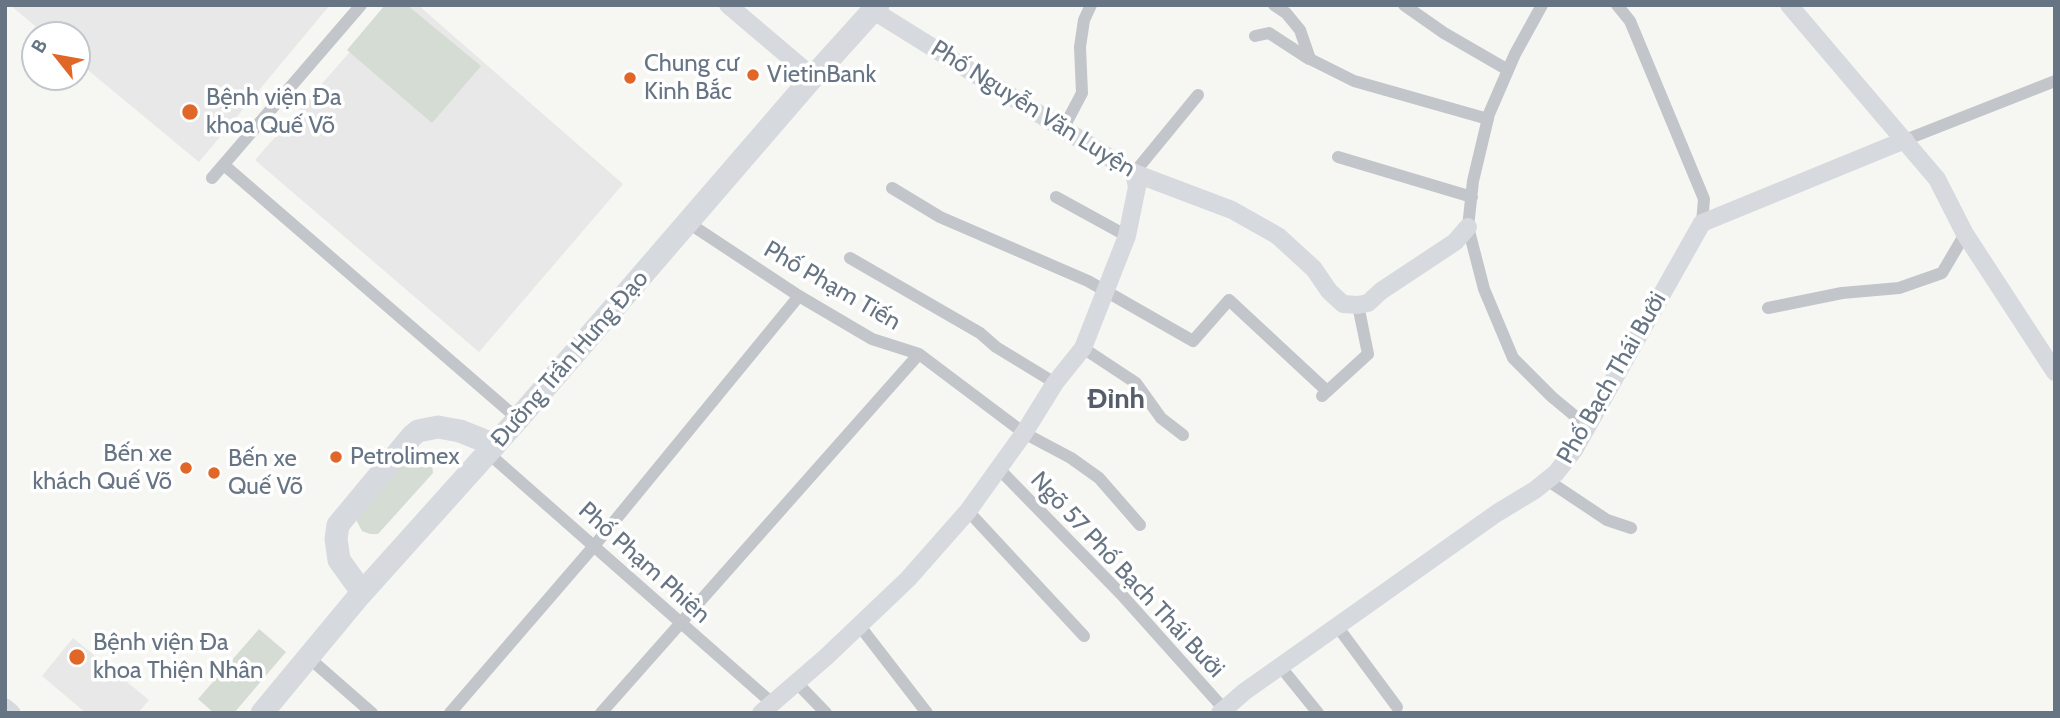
<!DOCTYPE html>
<meta charset="utf-8">
<style>
body{margin:0}
#map{position:relative;width:2060px;height:718px;overflow:hidden;background:#f6f7f3;font-family:Cabin,sans-serif}
canvas{display:block}
.frame{position:absolute;inset:0;border:7px solid #667484;pointer-events:none}
.north{position:absolute;left:21px;top:21px;width:70px;height:70px;box-sizing:border-box;background:#fff;border:2px solid #c2c7ce;border-radius:50%;rotate:301deg;font-size:19px;font-weight:700;line-height:28px;text-align:center;color:#667484}
.north::after{content:'';display:block;margin:auto;width:24px;height:32px;background:#e16729;clip-path:polygon(50% 0,100% 100%,50% 72%,0 100%)}
</style>
<div id="map">
<canvas width="2060" height="718"></canvas>
<div class="frame"></div>
<div class="north">B</div>
</div>
<script>
const g = document.querySelector('canvas').getContext('2d');
g.lineJoin = 'round';
function fillPath(path, color) {
  g.fillStyle = color;
  g.fill(path, 'evenodd');
}
function shape(rows) {
  const path = new Path2D();
  for (const r of rows) {
    path.moveTo(r[0], r[1]);
    for (let i = 2; i < r.length; i += 2) path.lineTo(r[i], r[i + 1]);
  }
  return path;
}
function strokePath(path, color, width, dash) {
  g.strokeStyle = color;
  g.lineWidth = width;
  g.lineCap = dash ? 'butt' : 'round';
  g.setLineDash(dash || []);
  g.stroke(path);
}
function drawText(font, color, halo, rows, align = 'center') {
  g.font = font + ' Cabin,sans-serif';
  g.lineWidth = 7;
  g.setLineDash([]);
  g.textBaseline = 'middle';
  g.strokeStyle = halo;
  g.fillStyle = color;
  for (const [text, x, y, turn = 0] of rows) {
    g.save();
    g.translate(x, y);
    g.rotate((+turn || 0) * Math.PI / 180);
    g.textAlign = isNaN(turn) ? turn : align;
    if (halo) g.strokeText(text, 0, 0);
    g.fillText(text, 0, 0);
    g.restore();
  }
}
const built = shape([
 [10,5,330,5,199,162,77,61,77,35,46,35],
 [391,5,418,5,623,184,479,352,255,160],
 [73,638,149,700,138,713,86,713,42,676]
]);
const green = shape([
 [385,5,407,5,481,66,432,123,347,50],
 [413,450,426,456,432,464,433,473,378,534,370,534,362,531,354,516],
 [259,629,286,652,234,713,214,713,198,699]
]);
const street = shape([
 [1274,5,1286,13,1300,30,1310,59,1354,81,1488,119],
 [1404,5,1444,33,1508,70],
 [1542,5,1515,54,1489,114,1473,181,1468,227,1484,289,1513,358,1552,397,1587,426],
 [1617,5,1630,21,1704,199,1702,223],
 [1255,36,1269,33,1309,59],
 [1063,129,1082,93,1080,47,1084,20,1091,5],
 [1905,140,2055,81],
 [1338,157,1472,197],
 [224,165,518,419],
 [1134,173,1198,95],
 [212,178,361,5],
 [892,188,940,217,1088,281,1193,341,1229,300,1327,391],
 [1056,197,1127,236],
 [687,222,799,296,872,339,919,354,1024,433,1071,458,1099,478,1140,525],
 [850,258,980,333,996,347,1055,383],
 [1768,308,1842,293,1899,288,1942,273,1965,234],
 [1083,348,1136,383,1161,418,1183,435],
 [1322,396,1368,354,1358,305],
 [488,453,772,703],
 [999,469,1121,594,1224,709],
 [1547,480,1607,520,1631,528],
 [968,511,1084,636],
 [859,625,927,713],
 [1337,626,1397,707],
 [308,657,372,713],
 [1280,666,1318,713],
 [796,682,826,713],
 [450,713,594,546,799,296],
 [601,713,919,354]
]);
const secondary = shape([
 [728,5,813,77],
 [1789,5,1937,179,1965,234,2055,372],
 [874,11,1134,173,1232,210,1278,236,1314,269,1329,291,1343,304,1358,305,1368,303,1381,291,1455,242,1468,227],
 [761,713,826,657,908,579,968,511,1024,433,1055,383,1083,348,1127,236,1137,187,1134,173],
 [1220,713,1244,692,1497,513,1535,490,1556,473,1574,450,1702,223,1905,140]
]);
const primary = shape([
 [5,708,11,713]
]);
const highway = shape([
 [362,592,339,560,336,539,338,525,412,436,418,431,438,427,460,431,495,445],
 [262,713,359,596,518,419,813,77,878,5]
]);
const markers = [
 [753,75,7,"#e16729"],
 [630,78,7,"#e16729"],
 [190,112,9,"#e16729"],
 [336,457,7,"#e16729"],
 [186,468,7,"#e16729"],
 [214,473,7,"#e16729"],
 [77,657,9,"#e16729"]
];
const poiNames = [
 ["Chung cư",644,64],
 ["Kinh Bắc",644,92],
 ["VietinBank",767,75],
 ["Bệnh viện Đa",206,98],
 ["khoa Quế Võ",206,126],
 ["Bến xe",172,454,"right"],
 ["khách Quế Võ",172,482,"right"],
 ["Petrolimex",350,457],
 ["Bến xe",228,459],
 ["Quế Võ",228,487],
 ["Bệnh viện Đa",93,643],
 ["khoa Thiện Nhân",93,671]
];
const streetNames = [
 ["Phố Nguyễn Văn Luyện",1033,109,32],
 ["Phố Phạm Tiến",832,286,30],
 ["Đường Trần Hưng Đạo",570,359,-49],
 ["Phố Bạch Thái Bưởi",1612,378,-60],
 ["Phố Phạm Phiên",644,563,42],
 ["Ngõ 57 Phố Bạch Thái Bưởi",1127,575,47]
];
const quarterNames = [
 ["Đỉnh",1116,400]
];
fillPath(built, '#e7e8e7');
fillPath(green, '#d5dcd3');
strokePath(street, '#c2c5c9', 12);
strokePath(secondary, '#d6dade', 18);
strokePath(primary, '#d6dade', 19);
strokePath(highway, '#d6dade', 23);
for (const [x, y, r, color] of markers) {
  const dot = new Path2D();
  dot.arc(x, y, r, 0, 2 * Math.PI);
  g.fillStyle = color;
  g.fill(dot);
  strokePath(dot, '#fff', 2.5);
}
drawText('24px', '#667484', '#fff', poiNames, 'left');
drawText('24px', '#667484', '#fff', streetNames);
drawText('bold 28px', '#545d69', '#fff', quarterNames);
</script>
